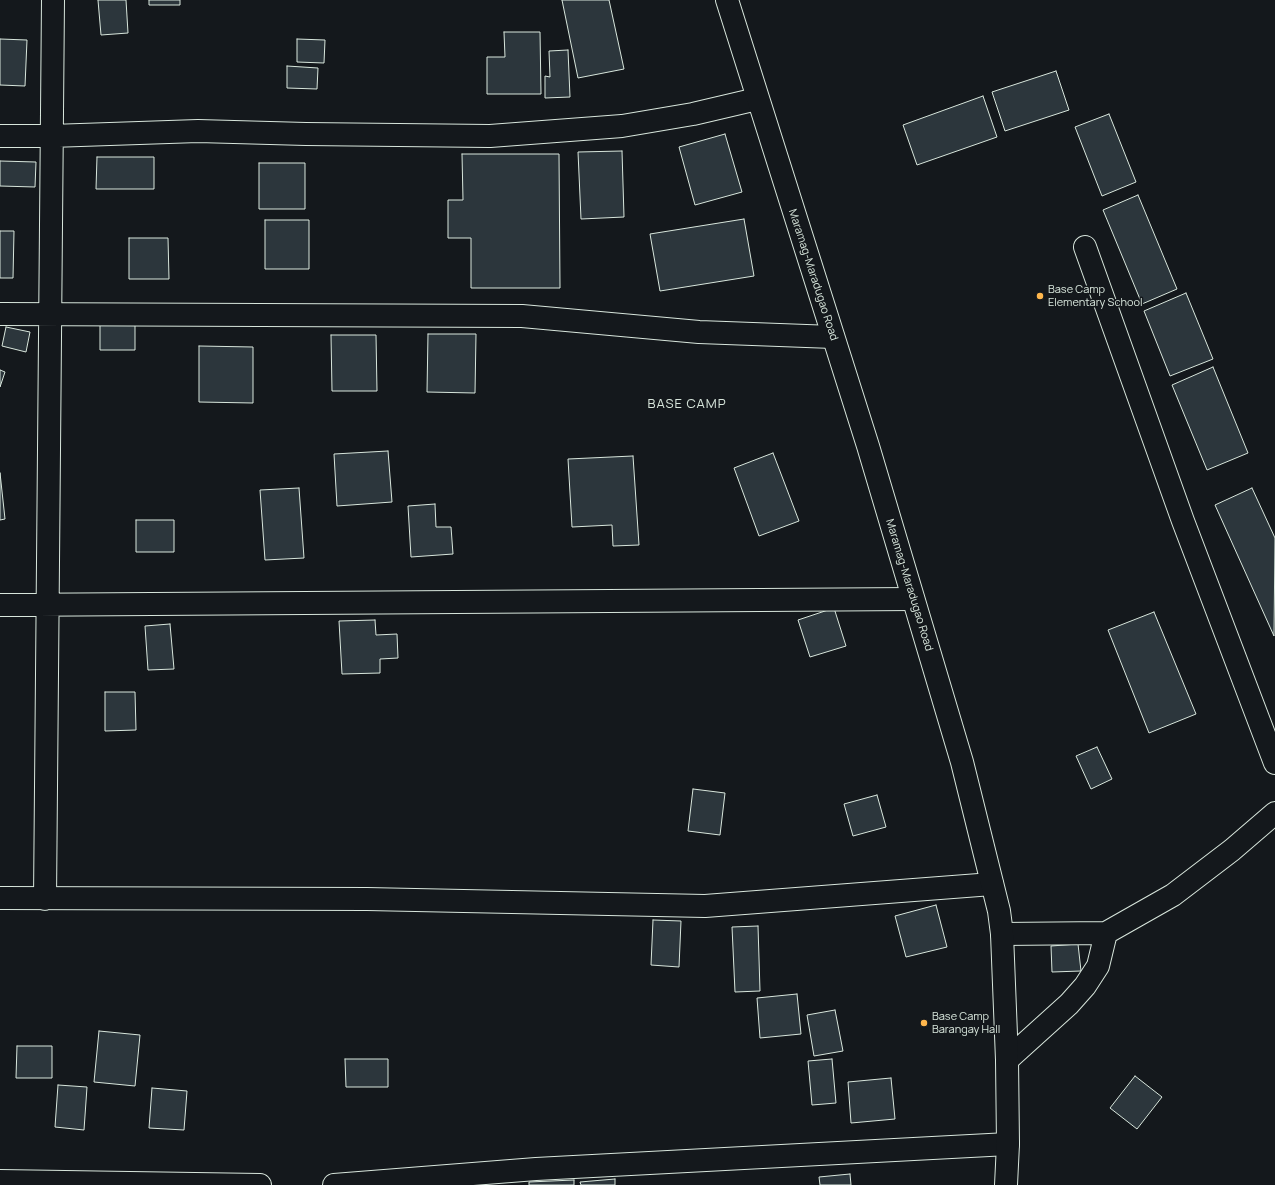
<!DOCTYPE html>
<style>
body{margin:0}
canvas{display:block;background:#14181c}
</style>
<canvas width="1275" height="1185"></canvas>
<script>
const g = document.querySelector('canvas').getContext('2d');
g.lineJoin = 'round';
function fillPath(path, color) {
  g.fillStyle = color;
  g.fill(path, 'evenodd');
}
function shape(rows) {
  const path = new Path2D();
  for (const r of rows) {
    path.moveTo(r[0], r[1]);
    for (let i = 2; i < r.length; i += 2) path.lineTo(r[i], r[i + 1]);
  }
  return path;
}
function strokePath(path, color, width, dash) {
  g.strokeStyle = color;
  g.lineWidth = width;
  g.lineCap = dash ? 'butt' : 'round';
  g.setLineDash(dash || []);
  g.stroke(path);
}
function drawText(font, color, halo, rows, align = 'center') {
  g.font = font + ' Manrope,sans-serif';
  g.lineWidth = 3;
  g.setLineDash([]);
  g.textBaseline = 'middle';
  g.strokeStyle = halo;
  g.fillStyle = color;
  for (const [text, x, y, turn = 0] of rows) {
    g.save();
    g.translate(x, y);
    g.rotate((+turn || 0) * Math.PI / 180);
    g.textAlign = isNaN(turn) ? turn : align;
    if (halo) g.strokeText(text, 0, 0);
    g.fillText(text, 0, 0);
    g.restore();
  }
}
const building = shape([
 [98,0,126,0,128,33,101,35,98,0],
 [149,0,180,0,180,5,149,5,149,0],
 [562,0,609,0,624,69,578,78,562,0],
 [504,32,540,32,541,94,487,94,487,57,505,57,504,32],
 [0,39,27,40,25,86,0,85,0,39],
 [297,39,325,40,324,63,297,62,297,39],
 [568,50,570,97,545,98,545,76,550,77,549,51,568,50],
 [287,66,318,68,317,89,287,88,287,66],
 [1056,71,1069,110,1005,131,992,92,1056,71],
 [983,96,997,137,917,165,903,125,983,96],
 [1109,114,1136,182,1102,196,1075,127,1109,114],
 [725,134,742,192,695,205,679,147,725,134],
 [622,151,624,217,581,219,578,152,622,151],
 [462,154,559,154,560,288,471,288,471,238,448,238,448,200,463,200,462,154],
 [97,157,154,157,154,189,96,189,97,157],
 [0,161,36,162,35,187,0,186,0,161],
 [259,163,305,163,305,209,259,209,259,163],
 [1138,195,1177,289,1142,304,1103,210,1138,195],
 [744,219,754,276,660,291,650,234,744,219],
 [265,220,309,220,309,269,265,269,265,220],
 [0,231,14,231,13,278,0,278,0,231],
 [129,238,168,238,169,279,129,279,129,238],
 [1186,293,1213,359,1170,376,1144,311,1186,293],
 [100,324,135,324,135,350,100,350,100,324],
 [6,327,30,332,26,352,2,346,6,327],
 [428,334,476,334,475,393,427,392,428,334],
 [331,335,376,335,377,391,332,391,331,335],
 [199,346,253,347,253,403,199,402,199,346],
 [1213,367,1248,453,1207,470,1172,385,1213,367],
 [0,370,5,372,0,387,0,370],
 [388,451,392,502,337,506,334,454,388,451],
 [773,453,799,521,759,536,734,468,773,453],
 [633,456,639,545,613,546,612,525,572,527,568,459,633,456],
 [0,473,5,519,0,520,0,473],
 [299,488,304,558,265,560,260,490,299,488],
 [1252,488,1275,538,1274,636,1215,505,1252,488],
 [435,504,436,527,451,527,453,554,411,557,408,506,435,504],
 [136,520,174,520,174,552,136,552,136,520],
 [834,608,846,646,810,657,798,620,834,608],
 [1154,612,1196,714,1149,733,1108,630,1154,612],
 [375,620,376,635,397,634,398,658,380,659,380,673,342,674,339,621,375,620],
 [170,624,174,669,148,670,145,626,170,624],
 [105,692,135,692,136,730,105,731,105,692],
 [1097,747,1112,779,1091,789,1076,756,1097,747],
 [693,789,725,793,720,835,688,831,693,789],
 [877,795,886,827,853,836,844,804,877,795],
 [936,905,947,947,906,957,895,916,936,905],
 [653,920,681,921,679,967,651,965,653,920],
 [758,926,760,991,735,992,732,927,758,926],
 [1078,944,1081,971,1052,972,1051,946,1078,944],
 [797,994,801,1034,760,1038,757,998,797,994],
 [835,1010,843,1051,814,1056,807,1015,835,1010],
 [99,1031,140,1035,135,1086,94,1082,99,1031],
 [17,1046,52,1046,52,1078,16,1078,17,1046],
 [345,1059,388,1059,388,1087,346,1087,345,1059],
 [832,1059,836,1103,812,1105,808,1061,832,1059],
 [1135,1076,1162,1097,1137,1129,1110,1108,1135,1076],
 [891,1078,895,1119,851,1123,848,1082,891,1078],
 [58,1085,87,1087,84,1130,55,1127,58,1085],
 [152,1088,187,1091,184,1130,149,1128,152,1088],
 [850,1174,851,1185,820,1185,819,1177,850,1174],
 [615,1179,615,1185,581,1185,580,1182,615,1179],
 [574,1180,574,1185,529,1185,529,1182,574,1180]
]);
const minor = shape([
 [0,136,51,136,198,131,306,134,490,136,622,126,693,114,757,99],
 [1085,247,1183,521,1275,763],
 [0,314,522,316,699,332,833,337],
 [0,605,913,599],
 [0,898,367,899,705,906,992,884],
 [45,899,53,0],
 [1002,934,1106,933,1173,895,1232,850,1275,813],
 [1007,1060,1069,1004,1085,986,1098,966,1106,933],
 [0,1181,260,1185],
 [334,1185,536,1169,1008,1144]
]);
const major = shape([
 [727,0,868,446,962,762,999,911,1002,934,1007,1060,1008,1144,1006,1185]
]);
const markers = [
 [1040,296,4,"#ffb74d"],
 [924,1023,4,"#ffb74d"]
];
const streetNames = [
 ["Maramag-Maradugao Road",813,275,72],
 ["Maramag-Maradugao Road",909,585,73]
];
const poiNames = [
 ["Base Camp",1048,290],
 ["Elementary School",1048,303],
 ["Base Camp",932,1017],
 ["Barangay Hall",932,1030]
];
const quarterNames = [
 ["BASE CAMP",687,404]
];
fillPath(building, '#2c363c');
strokePath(building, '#d8e6dc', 1);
strokePath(minor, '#d8e6dc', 24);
strokePath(major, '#d8e6dc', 24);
strokePath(minor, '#14181c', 22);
strokePath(major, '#14181c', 22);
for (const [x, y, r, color] of markers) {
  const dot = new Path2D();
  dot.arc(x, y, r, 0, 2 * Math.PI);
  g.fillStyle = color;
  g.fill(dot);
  strokePath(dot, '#14181c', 1.5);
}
drawText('11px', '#d8e6dc', '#14181c', streetNames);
drawText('11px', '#d8e6dc', '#14181c', poiNames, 'left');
g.letterSpacing = '1px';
drawText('13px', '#d8e6dc', '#14181c', quarterNames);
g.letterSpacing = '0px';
</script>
